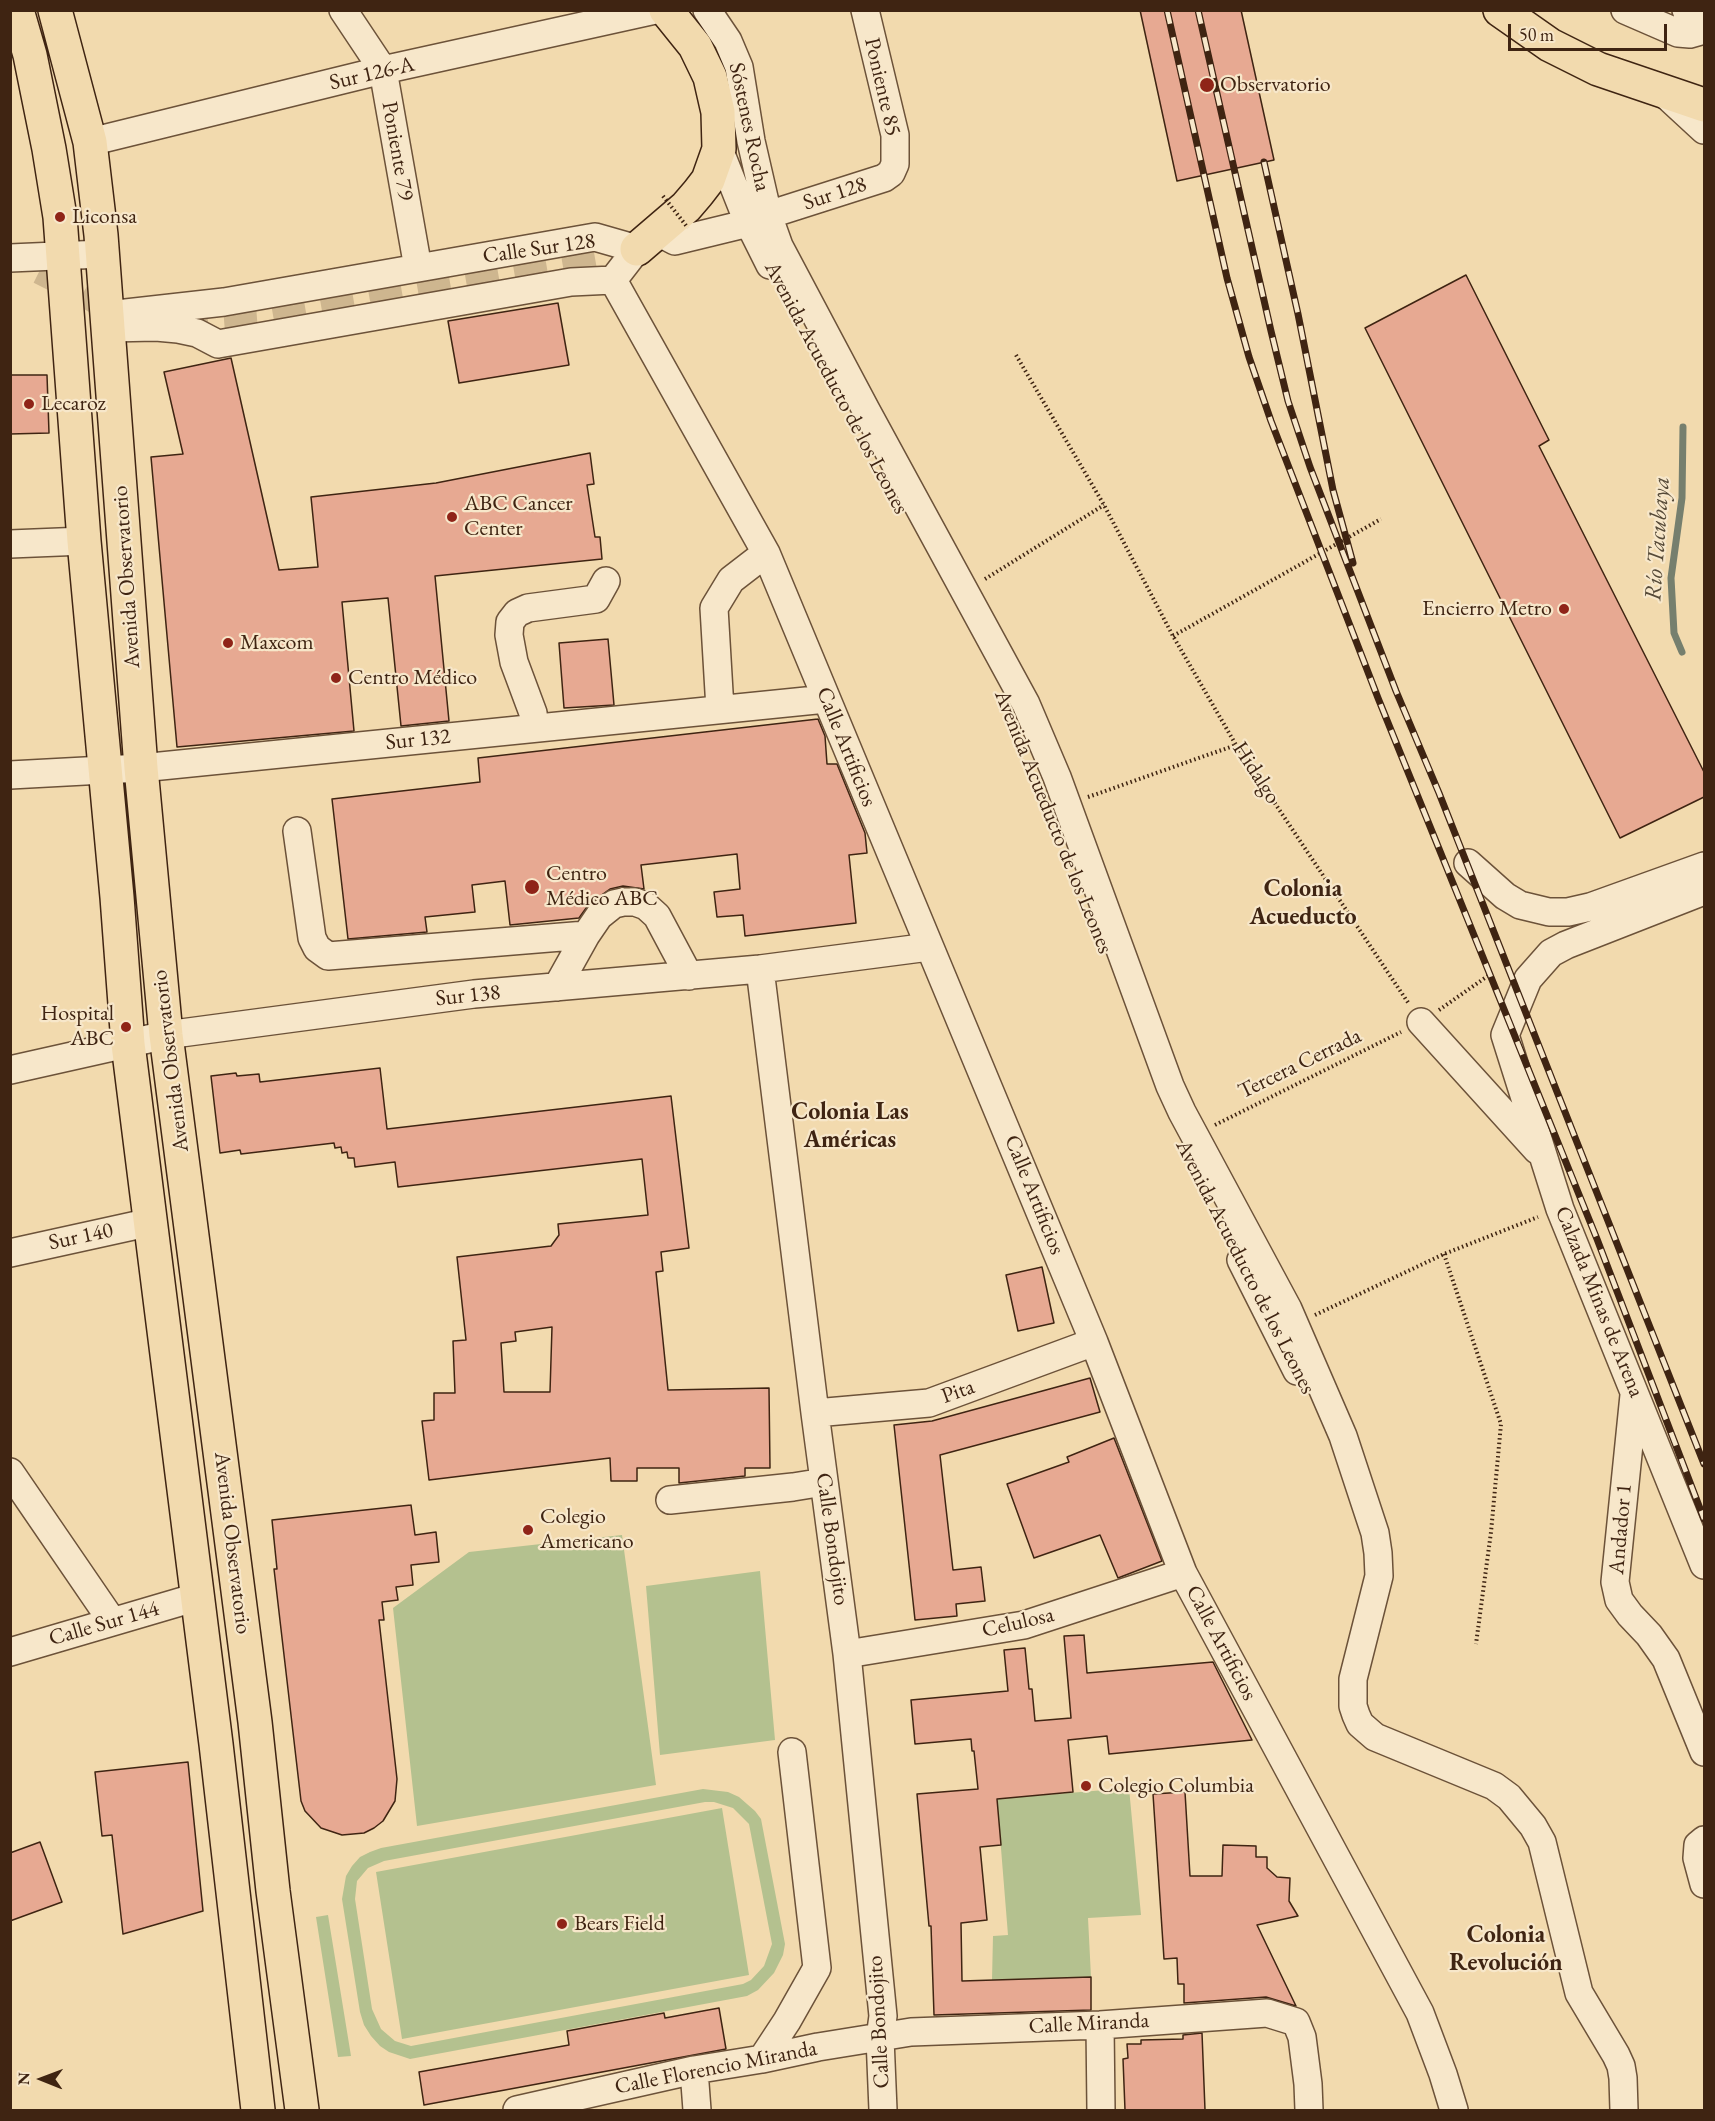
<!DOCTYPE html>
<meta charset="utf-8">
<style>
body{margin:0}
#map{position:relative;width:1715px;height:2121px;overflow:hidden;background:#f2daae;font-family:"EB Garamond",serif}
canvas{display:block}
.frame{position:absolute;inset:0;border:12px solid #3f2412;pointer-events:none}
.north{position:absolute;left:12px;top:2049px;width:60px;height:60px;-webkit-text-stroke:4px #f7e7ca;paint-order:stroke;rotate:271deg;font-size:16px;font-weight:700;line-height:24px;text-align:center;color:#3f2412}
.north::after{content:'';display:block;margin:auto;width:21px;height:27px;background:#3f2412;clip-path:polygon(50% 0,100% 100%,50% 72%,0 100%)}
.scale{position:absolute;left:1508px;top:24px;width:159px;height:27px;box-sizing:border-box;border:3px solid #3f2412;border-top:0;padding-left:8px;font-size:18px;line-height:21px;white-space:nowrap;color:#3f2412;-webkit-text-stroke:4px #f7e7ca;paint-order:stroke}
</style>
<div id="map">
<canvas width="1715" height="2121"></canvas>
<div class="frame"></div>
<div class="north">N</div>
<div class="scale">50 m</div>
</div>
<script>
const g = document.querySelector('canvas').getContext('2d');
g.lineJoin = 'round';
function fillPath(path, color) {
  g.fillStyle = color;
  g.fill(path, 'evenodd');
}
function shape(rows) {
  const path = new Path2D();
  for (const r of rows) {
    path.moveTo(r[0], r[1]);
    for (let i = 2; i < r.length; i += 2) path.lineTo(r[i], r[i + 1]);
  }
  return path;
}
function strokePath(path, color, width, dash) {
  g.strokeStyle = color;
  g.lineWidth = width;
  g.lineCap = dash ? 'butt' : 'round';
  g.setLineDash(dash || []);
  g.stroke(path);
}
function drawText(font, color, halo, rows, align = 'center') {
  g.font = font + ' "EB Garamond",serif';
  g.lineWidth = 4.5;
  g.setLineDash([]);
  g.textBaseline = 'middle';
  g.strokeStyle = halo;
  g.fillStyle = color;
  for (const [text, x, y, turn = 0] of rows) {
    g.save();
    g.translate(x, y);
    g.rotate((+turn || 0) * Math.PI / 180);
    g.textAlign = isNaN(turn) ? turn : align;
    if (halo) g.strokeText(text, 0, 0);
    g.fillText(text, 0, 0);
    g.restore();
  }
}
const green = shape([
 [622,1535,656,1785,417,1826,393,1608,469,1552],
 [760,1571,775,1740,660,1755,646,1586],
 [1129,1788,1141,1915,1088,1918,1091,1977,992,1980,993,1936,1008,1935,997,1799],
 [703,1789,728,1792,739,1797,755,1811,761,1819,785,1944,783,1955,774,1973,758,1990,747,1996,410,2059,389,2052,380,2046,371,2036,364,2025,360,2012,342,1899,346,1876,352,1866,360,1857,370,1852,381,1848],
 [705,1802,714,1802,733,1808,749,1824,772,1944,764,1966,751,1980,743,1984,411,2046,395,2041,381,2029,372,2009,355,1899,357,1881,368,1868,384,1861],
 [722,1808,749,1975,402,2039,376,1872],
 [328,1915,351,2056,338,2057,316,1917]
]);
const stream = shape([
 [1682,652,1674,633,1671,578,1682,498,1683,427]
]);
const building = shape([
 [1140,10,1241,10,1274,160,1177,181,1140,10],
 [1466,275,1549,440,1539,446,1704,772,1704,797,1620,838,1365,328,1466,275],
 [558,303,569,365,459,383,448,321,558,303],
 [231,358,279,570,318,567,311,497,436,483,590,453,594,484,587,485,595,537,600,537,602,559,435,576,449,721,401,726,388,598,342,602,354,731,177,747,151,457,183,454,164,372,231,358],
 [10,375,47,375,49,433,10,434,10,375],
 [608,639,614,705,564,708,559,643,608,639],
 [818,719,825,736,827,764,837,764,865,833,867,853,849,855,856,923,745,936,743,915,717,917,714,892,740,889,737,854,641,865,644,889,623,886,610,889,589,904,579,918,510,925,505,881,472,885,475,912,425,917,427,932,348,939,332,799,480,782,478,758,818,719],
 [380,1068,387,1129,671,1096,689,1248,661,1252,663,1271,656,1272,668,1390,769,1388,770,1468,745,1468,745,1476,679,1483,679,1468,637,1468,637,1481,611,1481,610,1458,429,1480,422,1421,434,1420,434,1393,455,1393,453,1341,466,1340,457,1257,551,1246,559,1235,558,1224,648,1215,642,1159,398,1187,395,1162,355,1167,354,1158,348,1158,347,1152,342,1153,341,1147,335,1148,334,1143,241,1154,240,1150,220,1153,211,1076,236,1073,237,1076,259,1074,260,1082,380,1068],
 [552,1327,550,1392,504,1392,501,1343,516,1341,515,1332,552,1327],
 [1042,1267,1054,1323,1018,1331,1006,1275,1042,1267],
 [1090,1378,1100,1412,940,1455,953,1570,981,1567,985,1601,956,1604,957,1616,915,1620,894,1425,932,1421,1090,1378],
 [1114,1438,1162,1561,1118,1578,1100,1535,1034,1558,1007,1484,1069,1462,1067,1457,1114,1438],
 [411,1505,415,1535,436,1532,439,1562,411,1565,413,1585,396,1587,398,1600,382,1602,384,1620,379,1620,397,1779,395,1801,383,1821,374,1828,364,1833,342,1835,321,1828,305,1811,301,1801,274,1569,277,1569,272,1520,411,1505],
 [1084,1635,1087,1673,1213,1662,1252,1740,1109,1754,1107,1736,1068,1740,1073,1792,997,1799,1001,1845,980,1847,987,1920,961,1923,962,1981,1091,1977,1091,2010,934,2015,931,1926,929,1926,917,1794,978,1789,974,1751,972,1751,971,1739,915,1744,911,1700,1008,1691,1004,1650,1025,1648,1029,1689,1032,1689,1035,1721,1071,1718,1064,1636,1084,1635],
 [188,1762,203,1911,123,1934,112,1835,102,1836,95,1772,188,1762],
 [1185,1792,1190,1876,1222,1876,1223,1845,1256,1846,1256,1857,1267,1857,1267,1868,1277,1877,1290,1878,1289,1901,1298,1916,1257,1925,1296,2006,1266,1997,1184,2003,1184,1984,1178,1984,1177,1958,1164,1959,1153,1794,1185,1792],
 [40,1842,62,1902,10,1921,10,1853,40,1842],
 [719,2008,726,2049,424,2105,419,2072,569,2045,567,2031,664,2013,665,2018,719,2008],
 [1202,2033,1205,2110,1125,2110,1123,2059,1128,2058,1127,2044,1141,2044,1141,2040,1183,2039,1183,2035,1202,2033]
]);
const majorTunnel = shape([
 [41,268,83,289,124,314,143,320,169,322,257,315,637,249]
]);
const path = shape([
 [1016,355,1104,505,1173,636,1236,745,1409,1004],
 [985,579,1104,505],
 [1173,636,1381,519],
 [1088,797,1236,745],
 [1439,1010,1492,973],
 [1215,1125,1401,1032],
 [1444,1254,1501,1424,1491,1532,1476,1644],
 [1315,1315,1444,1254,1538,1217]
]);
const minor = shape([
 [343,10,383,70,418,268],
 [707,10,728,41,739,67,751,141,768,215,779,246,866,410,1026,704,1057,777,1170,1086,1182,1112,1288,1309,1343,1436,1375,1533,1378,1553,1379,1576,1353,1679,1353,1706,1356,1715,1360,1724,1375,1737,1494,1786,1509,1797,1533,1826,1542,1842,1579,1993,1616,2055,1621,2066,1623,2078,1624,2110],
 [1625,10,1678,33,1690,34,1704,30],
 [1686,10,1704,15],
 [1665,94,1704,130],
 [90,142,383,70,655,10],
 [719,149,746,217,770,265],
 [768,215,884,178,891,173,895,164,895,135,865,10],
 [656,231,675,241,749,223],
 [10,258,102,254],
 [613,280,766,553,1094,1342,1183,1573,1420,2013,1443,2074,1454,2110],
 [108,315,224,302,595,237,637,249,613,280,571,282,218,344,197,333,178,329,156,327,109,328],
 [10,544,84,541],
 [720,709,714,608,731,580,766,553],
 [535,728,533,713,514,662,509,635,510,622,517,613,528,608,596,599,606,581],
 [10,775,141,768,826,699],
 [297,831,312,938,317,948,328,956,586,935],
 [1468,863,1505,896,1520,905,1549,912,1568,912,1590,907,1704,866],
 [1704,891,1566,945,1551,953,1528,979,1505,1035,1560,1209,1704,1565],
 [760,969,815,1413,847,1654,883,2016,880,2038,883,2110],
 [557,987,586,935,599,916,614,904,623,902,635,902,646,906,657,916,689,976],
 [1421,1022,1537,1150],
 [10,1070,166,1035,474,994,760,969,929,947],
 [10,1253,151,1222],
 [1241,1260,1297,1371],
 [1634,1395,1615,1582,1619,1600,1630,1615,1649,1635,1666,1659,1704,1752],
 [815,1413,929,1403,1094,1342],
 [10,1472,112,1621],
 [670,1500,793,1487,824,1482],
 [10,1652,197,1597],
 [847,1654,1024,1625,1183,1573],
 [1704,1840,1698,1845,1697,1858,1704,1884],
 [1100,2025,1101,2110],
 [762,2059,787,2021,817,1968,792,1752],
 [694,2070,697,2110],
 [517,2110,694,2070,762,2059,818,2047,911,2032,1100,2025,1267,2013,1296,2022,1302,2037,1308,2084,1309,2110]
]);
const major = shape([
 [17,10,30,55,49,149,60,217,84,541,117,897,128,1044,216,1744,258,2110],
 [55,10,90,142,101,235,141,768,166,1035,255,1722,273,1891,302,2110],
 [1500,10,1550,45,1598,69,1704,105],
 [637,249,686,207,698,193,708,180,719,149,718,112,710,77,695,46,666,10]
]);
const rail = shape([
 [1167,10,1227,278,1249,357,1271,421,1378,698,1597,1239,1704,1519],
 [1198,10,1271,331,1288,401,1310,467,1396,691,1439,793,1704,1464],
 [1264,162,1298,314,1333,490,1353,563]
]);
const pathBridge = shape([
 [663,196,688,228]
]);
const markers = [
 [1207,85,8,"#8f2418"],
 [60,217,6,"#8f2418"],
 [29,404,6,"#8f2418"],
 [452,517,6,"#8f2418"],
 [1564,609,6,"#8f2418"],
 [228,643,6,"#8f2418"],
 [336,678,6,"#8f2418"],
 [532,887,8,"#8f2418"],
 [126,1027,6,"#8f2418"],
 [528,1530,6,"#8f2418"],
 [1086,1786,6,"#8f2418"],
 [562,1924,6,"#8f2418"]
];
const streetNames = [
 ["Sur 126-A",372,74,-13],
 ["Poniente 85",882,87,77],
 ["Sóstenes Rocha",749,127,78],
 ["Poniente 79",397,151,80],
 ["Sur 128",835,194,-18],
 ["Calle Sur 128",539,249,-8],
 ["Avenida Acueducto de los Leones",836,388,62],
 ["Avenida Observatorio",127,577,-94],
 ["Sur 132",418,740,-6],
 ["Calle Artificios",846,747,68],
 ["Hidalgo",1256,773,57],
 ["Avenida Acueducto de los Leones",1053,822,68],
 ["Sur 138",468,996,-6],
 ["Avenida Observatorio",171,1061,-97],
 ["Tercera Cerrada",1300,1064,-26],
 ["Calle Artificios",1034,1195,68],
 ["Sur 140",81,1237,-12],
 ["Avenida Acueducto de los Leones",1245,1267,63],
 ["Calzada Minas de Arena",1599,1302,68],
 ["Pita",958,1392,-20],
 ["Andador 1",1621,1529,-85],
 ["Calle Bondojito",832,1539,82],
 ["Avenida Observatorio",232,1543,83],
 ["Celulosa",1018,1623,-13],
 ["Calle Sur 144",104,1624,-16],
 ["Calle Artificios",1221,1643,62],
 ["Calle Bondojito",879,2022,-93],
 ["Calle Miranda",1089,2024,-3],
 ["Calle Florencio Miranda",716,2068,-11]
];
const poiNames = [
 ["Observatorio",1220,85],
 ["Liconsa",72,217],
 ["Lecaroz",41,404],
 ["ABC Cancer",464,504],
 ["Center",464,529],
 ["Encierro Metro",1552,609,"right"],
 ["Maxcom",240,643],
 ["Centro Médico",348,678],
 ["Centro",546,874],
 ["Médico ABC",546,899],
 ["Hospital",114,1014,"right"],
 ["ABC",114,1039,"right"],
 ["Colegio",540,1517],
 ["Americano",540,1542],
 ["Colegio Columbia",1098,1786],
 ["Bears Field",574,1924]
];
const waterNames = [
 ["Río Tacubaya",1658,539,-86]
];
const neighbourhoodNames = [
 ["Colonia",1303,889],
 ["Acueducto",1303,917],
 ["Colonia Las",850,1112],
 ["Américas",850,1140],
 ["Colonia",1506,1935],
 ["Revolución",1506,1963]
];
fillPath(green, '#b4c18f');
strokePath(stream, '#767f6e', 7);
fillPath(building, '#e7a992');
strokePath(building, '#3f2412', 1.5);
strokePath(majorTunnel, '#ceb68f', 33, [33, 16]);
strokePath(minor, '#6c5239', 30);
strokePath(major, '#3f2412', 36);
strokePath(path, '#3f2412', 4, [1.5, 3]);
strokePath(minor, '#f7e7ca', 27);
strokePath(major, '#f2daae', 33);
strokePath(rail, '#3f2412', 7);
strokePath(rail, '#f7e7ca', 4.5, [14]);
strokePath(pathBridge, '#3f2412', 4, [1.5, 3]);
for (const [x, y, r, color] of markers) {
  const dot = new Path2D();
  dot.arc(x, y, r, 0, 2 * Math.PI);
  g.fillStyle = color;
  g.fill(dot);
  strokePath(dot, '#f7e7ca', 2);
}
drawText('22px', '#3f2412', '#f7e7ca', streetNames);
drawText('22px', '#3f2412', '#f7e7ca', poiNames, 'left');
drawText('italic 24px', '#564a38', '#f7e7ca', waterNames);
drawText('bold 24px', '#3f2412', '#f7e7ca', neighbourhoodNames);
</script>
